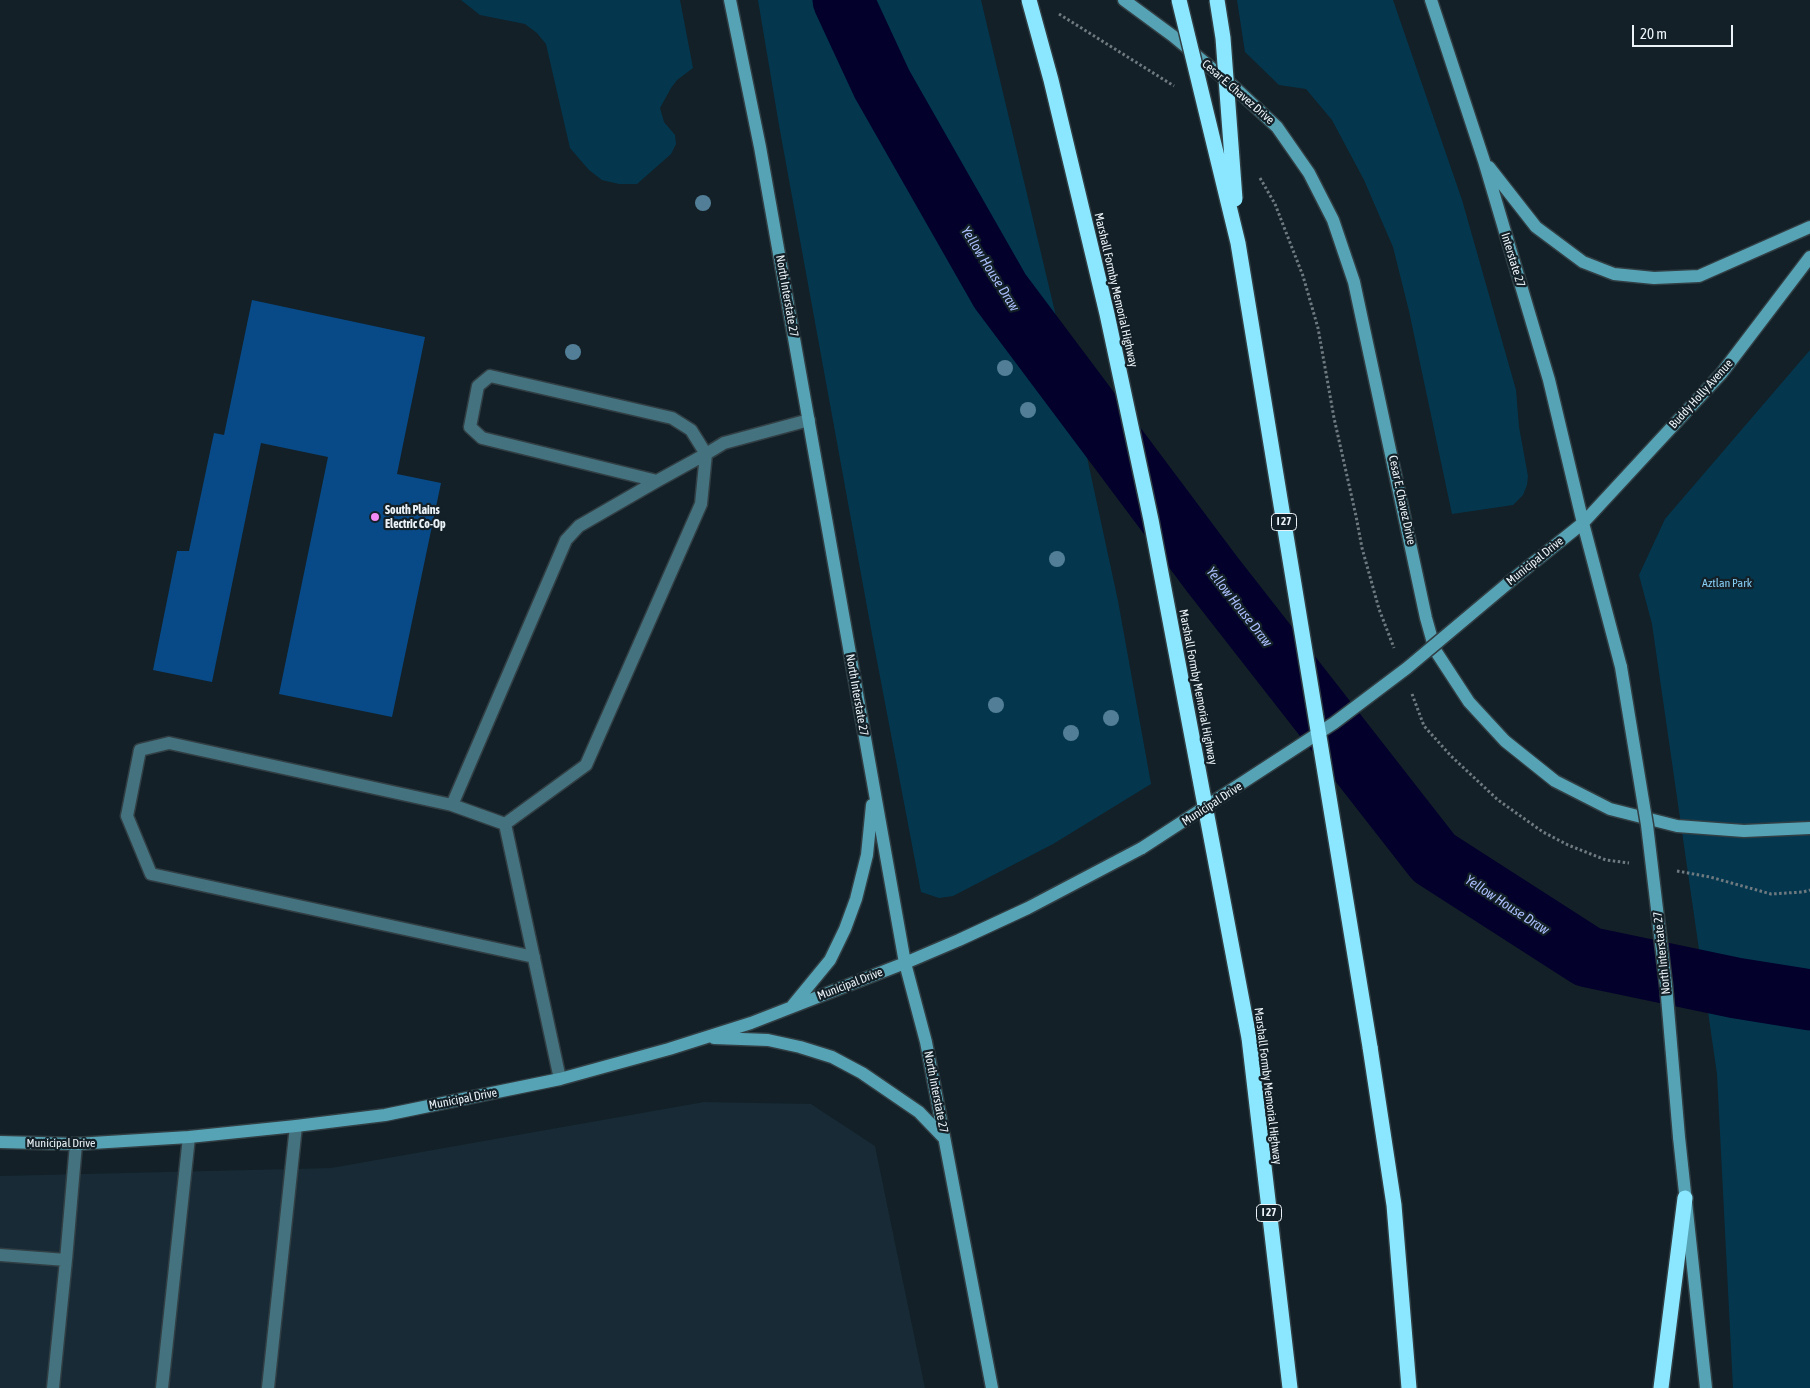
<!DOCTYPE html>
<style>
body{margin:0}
#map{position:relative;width:1810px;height:1388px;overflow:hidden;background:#132027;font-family:"Asap Condensed",sans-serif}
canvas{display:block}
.scale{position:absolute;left:1632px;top:25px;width:101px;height:22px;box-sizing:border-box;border:2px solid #ebf3f8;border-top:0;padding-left:6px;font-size:15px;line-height:18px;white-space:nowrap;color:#ebf3f8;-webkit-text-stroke:4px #132027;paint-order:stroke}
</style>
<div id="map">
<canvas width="1810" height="1388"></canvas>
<div class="scale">20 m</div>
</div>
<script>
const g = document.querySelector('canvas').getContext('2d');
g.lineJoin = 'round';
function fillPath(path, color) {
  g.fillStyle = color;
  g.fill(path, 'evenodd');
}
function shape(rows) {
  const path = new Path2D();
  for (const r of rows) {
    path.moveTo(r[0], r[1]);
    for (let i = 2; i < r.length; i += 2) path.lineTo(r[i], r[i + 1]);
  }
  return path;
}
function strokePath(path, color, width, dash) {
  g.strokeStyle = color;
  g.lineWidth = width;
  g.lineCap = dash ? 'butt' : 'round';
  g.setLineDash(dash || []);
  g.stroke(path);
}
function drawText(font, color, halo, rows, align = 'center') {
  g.font = font + ' "Asap Condensed",sans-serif';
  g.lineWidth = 4.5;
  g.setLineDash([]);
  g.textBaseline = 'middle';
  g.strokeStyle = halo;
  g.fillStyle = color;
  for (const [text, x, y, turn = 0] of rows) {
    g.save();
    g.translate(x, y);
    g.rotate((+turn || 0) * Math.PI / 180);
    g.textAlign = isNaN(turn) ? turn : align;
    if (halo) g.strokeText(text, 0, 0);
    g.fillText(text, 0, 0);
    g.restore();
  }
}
const built = shape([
 [704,1102,811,1104,875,1146,925,1388,0,1388,0,1176,331,1168]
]);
const green = shape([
 [461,0,680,0,693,68,677,80,671,88,660,108,664,122,675,135,676,144,671,154,637,184,619,184,602,180,589,170,570,148,546,44,537,33,525,24,480,15],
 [758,0,981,0,1063,346,1118,601,1151,784,1053,844,953,896,939,898,921,892,874,645,779,125],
 [1237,0,1393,0,1462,200,1516,390,1519,427,1528,476,1527,485,1523,495,1513,505,1452,514,1409,311,1393,247,1364,180,1332,120,1306,89,1279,85,1245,52],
 [1810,350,1810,1388,1733,1388,1717,1074,1652,624,1639,575,1665,519]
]);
const river = shape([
 [843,0,882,84,1000,291,1212,574,1434,858,1588,957,1736,988,1810,1000]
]);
const building = shape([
 [252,300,425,337,397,474,441,483,392,717,279,694,328,457,261,443,212,682,153,670,177,551,189,551,214,433,224,435]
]);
const path = shape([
 [1059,14,1174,86],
 [1260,178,1275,204,1303,276,1318,328,1334,418,1356,516,1362,548,1379,609,1394,648],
 [1412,694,1424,726,1451,756,1498,800,1543,832,1568,845,1606,860,1629,863],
 [1677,871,1710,877,1771,894,1803,892,1810,890]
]);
const lane = shape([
 [657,481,482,438,470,427,478,386,490,376,672,418,691,430,706,454,701,504,586,765,505,824,452,805,566,540,579,526,657,481,706,454,724,443,809,420],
 [452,805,169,743,140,750,127,816,151,874,534,957],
 [505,824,560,1079],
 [0,1255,66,1260,53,1388],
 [66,1260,76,1144],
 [162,1388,189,1137],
 [268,1388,296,1126]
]);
const secondary = shape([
 [730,0,760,147,905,963,926,1042,992,1388],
 [1124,0,1173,36,1233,86,1277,127,1309,173,1333,220,1354,282,1426,618,1435,650,1469,702,1505,741,1555,781,1610,809,1677,826,1744,831,1810,828],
 [1431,0,1484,161,1549,380,1583,523,1621,667],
 [1489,167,1536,227,1583,262,1614,274,1654,278,1699,276,1810,227],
 [1513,579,1583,523,1721,374,1810,257],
 [793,1005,830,960,845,929,856,899,867,855,872,805],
 [714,1038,768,1040,800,1047,832,1057,862,1073,919,1112,944,1138],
 [1679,1137,1706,1388],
 [0,1142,76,1144,189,1137,296,1126,385,1115,560,1079,669,1049,751,1023,905,963,959,940,1028,908,1142,848]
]);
const highway = shape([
 [1249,1038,1290,1388],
 [1370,1047,1394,1205,1409,1388],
 [1661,1388,1685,1198]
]);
const secondaryBridge = shape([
 [1621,667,1647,825,1666,985,1679,1137],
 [1142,848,1334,723,1407,668,1513,579]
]);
const highwayBridge = shape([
 [1029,0,1051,80,1107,314,1151,520,1249,1038],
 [1179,0,1238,243,1370,1047],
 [1217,0,1223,38,1235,199]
]);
const trees = [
 [703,203],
 [573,352],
 [1005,368],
 [1028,410],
 [1057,559],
 [996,705],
 [1111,718],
 [1071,733]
];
const markers = [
 [375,517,5,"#f18bf5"]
];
const shields = [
 [1284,522,25],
 [1269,1213,25]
];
const shieldNames = [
 ["I 27",1284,522],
 ["I 27",1269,1213]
];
const streetNames = [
 ["Cesar E. Chavez Drive",1238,92,41],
 ["Interstate 27",1513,260,73],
 ["Marshall Formby Memorial Highway",1116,290,77],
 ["North Interstate 27",787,296,80],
 ["Buddy Holly Avenue",1701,394,-48],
 ["Cesar E. Chavez Drive",1402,500,78],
 ["Municipal Drive",1535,561,-39],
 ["Marshall Formby Memorial Highway",1198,687,79],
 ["North Interstate 27",857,695,80],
 ["Municipal Drive",1212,804,-33],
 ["North Interstate 27",1662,953,-96],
 ["Municipal Drive",850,984,-21],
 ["Marshall Formby Memorial Highway",1268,1086,83],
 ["North Interstate 27",936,1092,79],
 ["Municipal Drive",463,1099,-11],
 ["Municipal Drive",61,1143]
];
const poiNames = [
 ["South Plains",385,510],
 ["Electric Co-Op",385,524]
];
const parkNames = [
 ["Aztlan Park",1727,583]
];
const waterNames = [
 ["Yellow House Draw",990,269,58],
 ["Yellow House Draw",1239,607,52],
 ["Yellow House Draw",1507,905,33]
];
fillPath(built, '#172a35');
fillPath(green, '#04374e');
strokePath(river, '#03002c', 61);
fillPath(building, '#084a87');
strokePath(lane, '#313e44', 15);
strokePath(secondary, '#313e44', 15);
strokePath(highway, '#313e44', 18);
strokePath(path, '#6f7a80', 3, [2.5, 2.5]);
strokePath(lane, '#44727e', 12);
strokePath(secondary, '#56a3b5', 12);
strokePath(highway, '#8ae7ff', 15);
strokePath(secondaryBridge, '#313e44', 15, []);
strokePath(highwayBridge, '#313e44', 18, []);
strokePath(secondaryBridge, '#56a3b5', 12);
strokePath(highwayBridge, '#8ae7ff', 15);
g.fillStyle = '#527f97';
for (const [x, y] of trees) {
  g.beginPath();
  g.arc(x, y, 8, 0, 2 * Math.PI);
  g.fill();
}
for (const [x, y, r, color] of markers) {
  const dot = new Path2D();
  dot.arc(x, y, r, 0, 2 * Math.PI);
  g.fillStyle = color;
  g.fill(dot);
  strokePath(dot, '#132027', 2);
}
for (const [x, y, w] of shields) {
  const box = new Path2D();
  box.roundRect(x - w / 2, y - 8.5, w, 17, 4);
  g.fillStyle = '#132027';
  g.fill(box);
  strokePath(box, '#ebf3f8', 1);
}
drawText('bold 11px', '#ebf3f8', null, shieldNames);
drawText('12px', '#ebf3f8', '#132027', streetNames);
drawText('bold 12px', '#ebf3f8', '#132027', poiNames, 'left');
drawText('12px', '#86ccf3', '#132027', parkNames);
drawText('italic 14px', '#a9bcf9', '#132027', waterNames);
</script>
